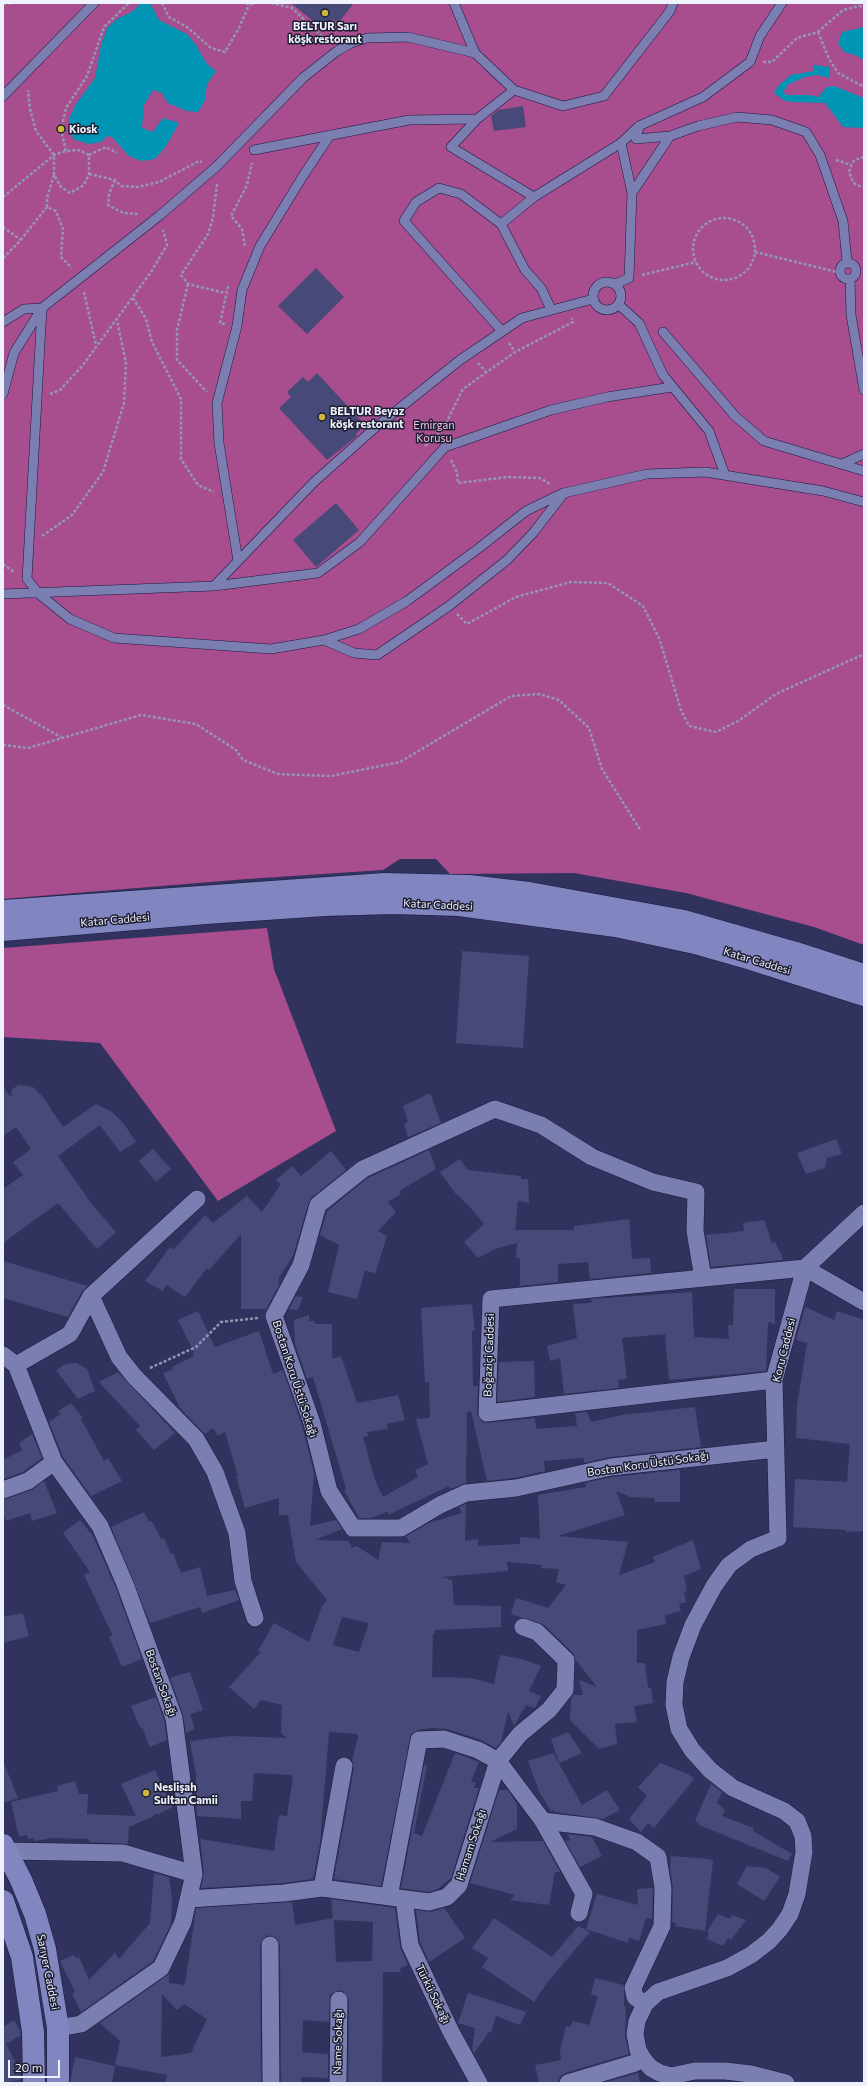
<!DOCTYPE html>
<meta charset="utf-8">
<style>
body{margin:0}
#map{position:relative;width:867px;height:2086px;overflow:hidden;background:#31335e;font-family:Commissioner,sans-serif}
canvas{display:block}
.frame{position:absolute;inset:0;border:4px solid #eff1fc;pointer-events:none}
.scale{position:absolute;left:8px;top:2060px;width:52px;height:18px;box-sizing:border-box;border:2px solid #eff1fc;border-top:0;padding-left:5px;font-size:12px;line-height:14px;white-space:nowrap;color:#eff1fc;-webkit-text-stroke:3px #1c1d31;paint-order:stroke}
</style>
<div id="map">
<canvas width="867" height="2086"></canvas>
<div class="frame"></div>
<div class="scale">20 m</div>
</div>
<script>
const g = document.querySelector('canvas').getContext('2d');
g.lineJoin = 'round';
function fillPath(path, color) {
  g.fillStyle = color;
  g.fill(path, 'evenodd');
}
function shape(rows) {
  const path = new Path2D();
  for (const r of rows) {
    if (r.length === 3) {
      path.moveTo(r[0] + r[2], r[1]);
      path.arc(r[0], r[1], r[2], 0, 2 * Math.PI);
      continue;
    }
    path.moveTo(r[0], r[1]);
    for (let i = 2; i < r.length; i += 2) path.lineTo(r[i], r[i + 1]);
  }
  return path;
}
function strokePath(path, color, width, dash) {
  g.strokeStyle = color;
  g.lineWidth = width;
  g.lineCap = dash ? 'butt' : 'round';
  g.setLineDash(dash || []);
  g.stroke(path);
}
function drawText(font, color, halo, rows, align = 'center') {
  g.font = font + ' Commissioner,sans-serif';
  g.lineWidth = 3;
  g.setLineDash([]);
  g.textBaseline = 'middle';
  g.strokeStyle = halo;
  g.fillStyle = color;
  for (const [text, x, y, turn = 0] of rows) {
    g.save();
    g.translate(x, y);
    g.rotate((+turn || 0) * Math.PI / 180);
    g.textAlign = isNaN(turn) ? turn : align;
    if (halo) g.strokeText(text, 0, 0);
    g.fillText(text, 0, 0);
    g.restore();
  }
}
const forest = shape([
 [3,3,864,3,864,945,814,927,686,893,574,873,450,874,436,859,400,859,383,870,247,879,3,899],
 [267,928,274,969,336,1131,218,1201,100,1043,3,1037,3,948]
]);
const water = shape([
 [141,3,150,3,159,20,187,34,196,45,207,64,216,71,207,84,205,100,198,112,187,111,168,103,162,93,153,90,144,105,142,128,153,132,163,118,179,123,166,146,155,159,141,161,129,156,112,137,107,136,101,142,89,144,73,139,69,119,76,104,95,78,101,45,107,28,117,19,133,11],
 [864,27,864,60,855,55,844,52,838,43,842,32],
 [814,65,830,67,830,78,817,75,805,77,789,84,783,92,787,95,810,95,818,97,827,87,834,86,864,98,864,128,843,127,825,103,794,102,785,101,774,93,778,86,791,75,814,71]
]);
const building = shape([
 [291,3,354,3,338,23,333,19,324,30],
 [523,106,526,127,494,131,491,116,498,110],
 [316,268,344,297,307,334,278,306],
 [317,373,365,425,356,434,357,436,327,460,279,408,291,397,287,392,303,377,308,382],
 [336,503,359,530,316,567,293,540],
 [462,951,529,956,523,1048,456,1043],
 [19,1085,33,1087,43,1097,63,1127,96,1104,112,1112,124,1124,136,1142,120,1152,100,1125,58,1156,91,1203,116,1232,97,1249,58,1203,3,1243,3,1189,23,1175,13,1162,31,1149,16,1127,3,1136,3,1087,11,1097,12,1089],
 [430,1093,441,1123,408,1137,404,1124,408,1122,403,1106],
 [836,1139,842,1154,827,1158,825,1168,806,1174,797,1153],
 [153,1149,171,1169,156,1182,139,1161],
 [429,1150,436,1169,399,1191,401,1194,388,1202,396,1212,378,1231,387,1236,375,1274,365,1270,357,1299,328,1292,339,1245,320,1235,327,1211,368,1178],
 [331,1151,346,1170,312,1197,309,1202,293,1256,279,1277,279,1285,266,1309,241,1309,241,1234,209,1270,207,1268,185,1297,166,1285,163,1291,145,1281,170,1247,174,1249,205,1215,213,1223,247,1196,262,1212,281,1184,276,1180,292,1166,301,1176],
 [460,1159,468,1170,521,1176,521,1179,528,1179,529,1203,518,1201,515,1230,574,1230,574,1226,629,1219,632,1259,650,1258,651,1273,590,1279,588,1262,558,1264,558,1282,520,1286,520,1258,516,1258,517,1243,495,1249,478,1258,464,1242,484,1224,469,1206,455,1193,440,1172],
 [764,1220,772,1243,775,1242,782,1256,782,1260,711,1267,706,1235,744,1231,743,1223],
 [3,1261,88,1286,82,1291,68,1317,3,1298],
 [734,1289,775,1289,775,1324,768,1322,766,1371,669,1380,665,1334,622,1338,627,1379,618,1380,619,1388,564,1394,560,1358,550,1361,547,1346,577,1338,573,1304,589,1303,592,1302,591,1299,692,1292,694,1337,729,1339,728,1325,733,1325],
 [296,1296,303,1297,298,1310,289,1309],
 [472,1304,475,1331,472,1331,473,1386,478,1386,477,1413,482,1422,488,1423,535,1418,536,1429,577,1426,575,1413,587,1412,591,1422,622,1415,695,1407,701,1447,610,1457,584,1463,584,1458,544,1461,545,1471,514,1478,487,1481,471,1411,467,1412,466,1483,450,1489,449,1486,388,1515,389,1511,371,1518,359,1518,344,1490,346,1489,313,1377,307,1379,295,1344,294,1320,309,1315,309,1321,315,1321,315,1324,332,1324,332,1359,341,1356,357,1403,398,1395,405,1420,387,1424,388,1429,367,1432,368,1436,363,1437,375,1480,383,1497,418,1477,415,1470,428,1464,416,1419,430,1418,429,1382,425,1382,421,1308],
 [805,1307,834,1320,837,1311,864,1320,864,1531,846,1532,846,1530,793,1527,795,1479,847,1482,850,1444,796,1438,797,1406,807,1343,796,1340],
 [198,1311,215,1347,259,1331,273,1374,283,1370,302,1426,314,1473,310,1526,336,1520,342,1529,315,1540,349,1541,352,1548,357,1546,378,1560,382,1542,410,1543,406,1536,429,1523,462,1513,459,1507,466,1504,465,1541,478,1539,478,1546,520,1544,520,1537,540,1539,538,1495,586,1487,585,1484,588,1482,613,1477,680,1470,680,1502,655,1502,654,1498,630,1497,616,1491,625,1515,558,1536,628,1542,619,1575,655,1562,653,1557,693,1540,701,1569,684,1576,687,1591,684,1592,686,1602,679,1604,681,1611,665,1615,666,1624,637,1630,637,1663,645,1663,648,1688,651,1688,653,1703,634,1706,637,1722,615,1724,617,1744,599,1749,570,1720,571,1698,573,1695,583,1695,579,1680,597,1687,576,1660,573,1653,544,1625,511,1614,516,1598,548,1608,566,1585,556,1582,559,1569,541,1568,541,1565,507,1562,508,1571,442,1577,452,1580,454,1605,501,1606,501,1627,435,1630,435,1633,433,1634,432,1677,471,1678,494,1684,500,1655,522,1659,541,1666,529,1691,541,1696,535,1708,526,1705,514,1726,508,1711,501,1742,496,1748,481,1740,447,1729,433,1728,418,1730,411,1734,381,1886,334,1879,354,1768,352,1761,358,1737,357,1734,329,1732,320,1843,313,1879,283,1883,201,1888,204,1873,200,1839,274,1851,279,1815,287,1816,293,1777,290,1775,254,1773,252,1801,241,1801,241,1819,197,1816,196,1775,190,1741,230,1736,287,1738,281,1733,282,1705,261,1700,254,1709,229,1687,261,1652,258,1651,274,1623,309,1642,322,1606,327,1600,296,1562,288,1515,279,1515,279,1498,245,1508,236,1476,238,1476,225,1432,218,1436,213,1428,205,1434,180,1408,163,1373,173,1369,172,1367,194,1356,192,1353,194,1352,178,1320],
 [342,1617,369,1623,359,1652,333,1645],
 [534,1361,535,1397,497,1402,499,1362],
 [77,1363,87,1369,95,1391,78,1399,56,1370,66,1364],
 [118,1372,175,1433,154,1450,136,1430,140,1426,99,1382],
 [71,1403,83,1418,81,1419,104,1461,108,1458,122,1481,91,1496,63,1457,49,1422,61,1414,58,1411],
 [32,1434,42,1458,23,1472,3,1479,3,1460,22,1450,19,1443],
 [44,1481,57,1513,32,1521,30,1513,6,1521,3,1512,3,1500,31,1490],
 [144,1512,149,1522,152,1521,161,1539,164,1538,171,1554,173,1553,181,1573,200,1567,207,1596,235,1590,239,1600,202,1613,200,1607,150,1623,111,1527],
 [80,1520,93,1536,116,1588,142,1659,122,1667,109,1637,113,1636,84,1575,90,1572,63,1533],
 [23,1613,29,1636,3,1643,3,1617],
 [190,1672,203,1710,190,1714,195,1729,186,1733,183,1715,170,1678],
 [156,1697,164,1720,167,1740,150,1747,142,1727,140,1728,131,1706],
 [568,1732,582,1753,559,1763,551,1739],
 [455,1753,479,1762,471,1782,476,1783,474,1788,479,1788,451,1878,436,1890,428,1892,401,1888,424,1765,427,1765,414,1833,422,1836],
 [553,1753,582,1805,607,1790,620,1810,603,1819,555,1812,553,1810,551,1811,539,1791,528,1761],
 [3,1761,18,1798,3,1803],
 [660,1763,688,1774,694,1779,654,1828,648,1823,641,1832,629,1819,647,1796,638,1787],
 [155,1770,173,1807,159,1814,154,1814,154,1816,129,1827,128,1844,89,1842,89,1839,52,1838,35,1841,34,1838,28,1839,27,1835,19,1837,11,1802,58,1791,57,1786,75,1781,79,1794,88,1794,87,1814,136,1816,121,1784],
 [711,1784,722,1792,717,1803,725,1810,722,1816,754,1828,753,1831,792,1854,788,1861,699,1825,699,1823,695,1821],
 [499,1790,508,1790,517,1804,517,1829,490,1842,543,1841,560,1872,555,1872,549,1905,510,1900,515,1895,470,1883],
 [567,1834,592,1837,602,1856,580,1867,565,1841,571,1840],
 [671,1856,709,1859,713,1861,705,1931,675,1926,676,1923,672,1922,673,1888,670,1867],
 [747,1866,766,1868,780,1877,764,1901,737,1884],
 [154,1873,169,1877,172,1898,171,1924,153,1961,81,2012,72,1994,75,1992,60,1961,74,1955,76,1958,79,1957,89,1980,115,1953,119,1959,150,1923],
 [653,1888,652,1919,646,1918,639,1941,629,1938,628,1943,586,1929,597,1894,638,1905,637,1889],
 [331,1899,395,1908,400,1947,408,1965,400,1968,401,1972,383,1972,382,2083,348,2083,349,2000,344,1992,339,1990,330,1995,329,2022,303,2020,302,2052,328,2054,328,2078,301,2077,301,2083,281,2083,280,1945,278,1940,270,1935,265,1937,260,1945,261,2083,165,2083,167,2075,115,2065,120,2041,100,2023,169,1974,169,1983,185,1985,196,1908,292,1902,295,1925,333,1918],
 [334,1920,373,1922,372,1961,336,1962],
 [162,1994,177,2010,184,2004,207,2019,191,2053,161,2057],
 [444,1908,465,1938,429,1962,420,1942,416,1910,431,1912],
 [718,1914,730,1919,732,1915,746,1920,731,1940,728,1938,723,1946,707,1939,709,1932,707,1932],
 [494,1918,552,1957,578,1926,590,1932,547,1983,534,2002,482,1967,488,1958,472,1948],
 [595,1978,624,1985,624,2006,626,2007,625,2036,629,2054,565,2073,560,2076,558,2083,539,2083,535,2065,561,2060,560,2050,566,2026,570,2027,573,2021,589,2025,598,1997,591,1994],
 [468,1993,526,2012,520,2025,496,2016,491,2033,489,2032,474,2053,472,2049,475,2028,458,2023],
 [14,2020,20,2031,21,2035,6,2044,20,2071,21,2080,3,2083,3,2027],
 [75,2057,115,2066,112,2083,70,2083],
 [638,2073,640,2083,603,2083]
]);
const path = shape([
 [162,3,169,17,187,27,211,48,225,52,239,28,249,5],
 [246,3,249,5,256,3],
 [271,3,292,8,328,42],
 [3,4,14,3],
 [818,32,829,59,838,73,864,87],
 [763,62,772,62,797,38,818,32,843,10,859,6,864,7],
 [66,151,61,130,66,108,87,76,104,27,129,3],
 [89,155,106,147,117,153],
 [864,157,855,160,852,163,849,172,853,182,856,185,864,187],
 [836,160,851,165],
 [89,174,115,180,121,186,138,187,159,182,199,161,202,162],
 [54,175,47,198,47,207,56,211,63,229,61,257,72,268],
 [115,180,109,194,108,205,123,213,139,214],
 [217,184,213,218,208,234,181,275,188,284,225,293],
 [3,197,54,155,66,151,79,150,89,155,89,174,84,185,70,193,61,187,54,175,54,155,36,131,30,109,28,90],
 [724,249,31],
 [3,227,21,240],
 [245,246,242,229,231,216,247,185,252,163],
 [755,252,837,272],
 [3,258,19,242,47,207],
 [642,275,696,262],
 [188,284,177,330,177,360,207,392],
 [84,292,96,345],
 [133,298,146,319,152,342,181,399,181,459,198,485,214,492],
 [225,324,220,323,228,286],
 [509,343,515,352],
 [478,363,486,372],
 [50,394,60,390,83,365,151,272,167,245,163,230],
 [437,435,442,431,463,389,515,352,573,322,572,318],
 [425,446,434,438],
 [451,460,457,472,458,483,508,477,540,478,550,484],
 [42,536,72,515,103,472,124,403,126,363,117,320],
 [3,564,14,572],
 [457,614,467,624,516,597,571,582,608,583,643,606,659,638,681,710,689,726,716,732,738,721,776,694,864,654],
 [3,705,61,737],
 [3,745,28,748,141,715,196,724,236,750,243,760,278,774,331,776,400,762,511,696,539,694,559,700,589,728,602,769,641,831],
 [150,1368,196,1347,221,1322,258,1318]
]);
const lane = shape([
 [454,3,475,53,514,90,563,106,604,96,670,11,673,3],
 [514,90,477,119,451,147,534,197],
 [3,96,94,3],
 [639,127,636,139,670,136,698,126,737,117,772,120,806,132,820,155,843,221,847,262],
 [254,150,409,120,477,119],
 [632,193,670,136],
 [501,224,534,197,621,143],
 [848,271,8],
 [850,279,851,315,864,390],
 [607,296,14],
 [615,284,629,278,632,193,621,143,639,126,703,97,750,62,760,36,782,3],
 [618,304,639,323,663,375,709,431,725,475],
 [42,308,27,579,39,594,70,619,114,638,271,649,324,640,354,653,377,655,449,606,507,560,534,532,564,493,647,474,705,472,823,491,864,502],
 [3,322,24,309,42,308],
 [501,330,404,221,416,202,439,188,461,194,501,224,525,270,541,288,551,309],
 [663,332,735,416,764,441,864,471],
 [3,394,14,353,42,308,159,216,216,167,304,77,337,51,351,43,367,38,408,37,475,53],
 [842,464,864,454],
 [238,561,219,443,217,403,237,326,242,290,260,246,303,176,330,135],
 [214,586,314,482,376,427,460,360,522,318,593,299],
 [3,594,214,586,318,573,360,542,445,447,551,410,607,397,672,387],
 [324,640,359,629,407,601,479,548,526,511,563,493]
]);
const street = shape([
 [703,1278,695,1231,696,1192,653,1182,592,1157,541,1125,495,1109,363,1169,318,1205,301,1265,274,1316,312,1423,329,1491,353,1528,401,1528,440,1505,466,1493,516,1488,611,1467,776,1449],
 [91,1296,119,1357,134,1376,196,1439,215,1472,237,1533,243,1581,255,1618],
 [3,1355,16,1365,54,1462,100,1526,125,1584,174,1718,194,1874,183,1922,161,1968,81,2024,58,2028],
 [16,1365,70,1334,91,1296,197,1199],
 [774,1380,487,1413,491,1299,805,1268,864,1302],
 [3,1490,28,1481,54,1462],
 [543,1821,584,1894,579,1913],
 [6,1851,123,1853,194,1874],
 [322,1888,344,1766],
 [389,1897,419,1740,444,1739,478,1750,498,1761,543,1821,595,1827,637,1842,658,1857,663,1888,662,1926,633,1988,635,1997,645,2004],
 [188,1899,284,1893,322,1888,429,1902,447,1897,459,1885,498,1761,520,1734,549,1710,565,1690,566,1660,537,1632,523,1627],
 [404,1899,410,1945,451,2032,479,2083],
 [270,1945,271,2083],
 [338,2083,339,2000],
 [568,2083,635,2063,643,2059],
 [786,2083,751,2074,725,2071,695,2071,671,2076,660,2073,651,2068,643,2059,638,2050,635,2034,637,2021,645,2004,658,1992,727,1968,751,1955,769,1941,780,1929,790,1914,797,1894,804,1852,803,1836,797,1821,784,1811,733,1788,710,1770,692,1750,679,1729,674,1705,675,1682,681,1657,693,1625,714,1586,729,1565,751,1549,778,1538,774,1380,805,1268,864,1213]
]);
const primary = shape([
 [3,911,384,884,469,886,529,893,684,921,796,953,864,975],
 [3,930,206,913,325,905,393,903,459,905,616,926,695,943,751,959,864,995],
 [3,1845,21,1880,35,1914,45,1949,58,2028,58,2083],
 [3,1901,22,1957,33,2032,34,2083]
]);
const markers = [
 [325,13,4,"#cdb938"],
 [61,129,4,"#cdb938"],
 [322,417,4,"#cdb938"],
 [146,1793,4,"#cdb938"]
];
const poiNames = [
 ["BELTUR Sarı",325,26,"center"],
 ["köşk restorant",325,39,"center"],
 ["Kiosk",69,129],
 ["BELTUR Beyaz",330,411],
 ["köşk restorant",330,424],
 ["Neslişah",154,1787],
 ["Sultan Camii",154,1800]
];
const parkNames = [
 ["Emirgan",434,425],
 ["Korusu",434,438]
];
const streetNames = [
 ["Katar Caddesi",438,905,3],
 ["Katar Caddesi",115,920,-5],
 ["Katar Caddesi",757,961,17],
 ["Koru Caddesi",784,1350,-76],
 ["Boğaziçi Caddesi",489,1355,-88],
 ["Bostan Koru Üstü Sokağı",295,1379,72],
 ["Bostan Koru Üstü Sokağı",648,1464,-8],
 ["Bostan Sokağı",161,1683,70],
 ["Hamam Sokağı",471,1845,-72],
 ["Sarıyer Caddesi",48,1972,79],
 ["Türkü Sokağı",433,1994,64],
 ["Name Sokağı",338,2042,-89]
];
fillPath(forest, '#a84d8d');
fillPath(water, '#0095b5');
fillPath(building, '#474a78');
strokePath(lane, '#1a1942', 10);
strokePath(street, '#1a1942', 18);
strokePath(primary, '#1a1942', 23);
strokePath(path, '#9597b2', 2.5, [3, 2]);
strokePath(lane, '#7a7eb0', 9);
strokePath(street, '#7a7eb0', 17);
strokePath(primary, '#8185c0', 22);
for (const [x, y, r, color] of markers) {
  const dot = new Path2D();
  dot.arc(x, y, r, 0, 2 * Math.PI);
  g.fillStyle = color;
  g.fill(dot);
  strokePath(dot, '#1c1d31', 1.5);
}
drawText('bold 11px', '#eff1fc', '#1c1d31', poiNames, 'left');
drawText('11px', '#f3c2e1', '#1c1d31', parkNames);
drawText('11px', '#eff1fc', '#1c1d31', streetNames);
</script>
